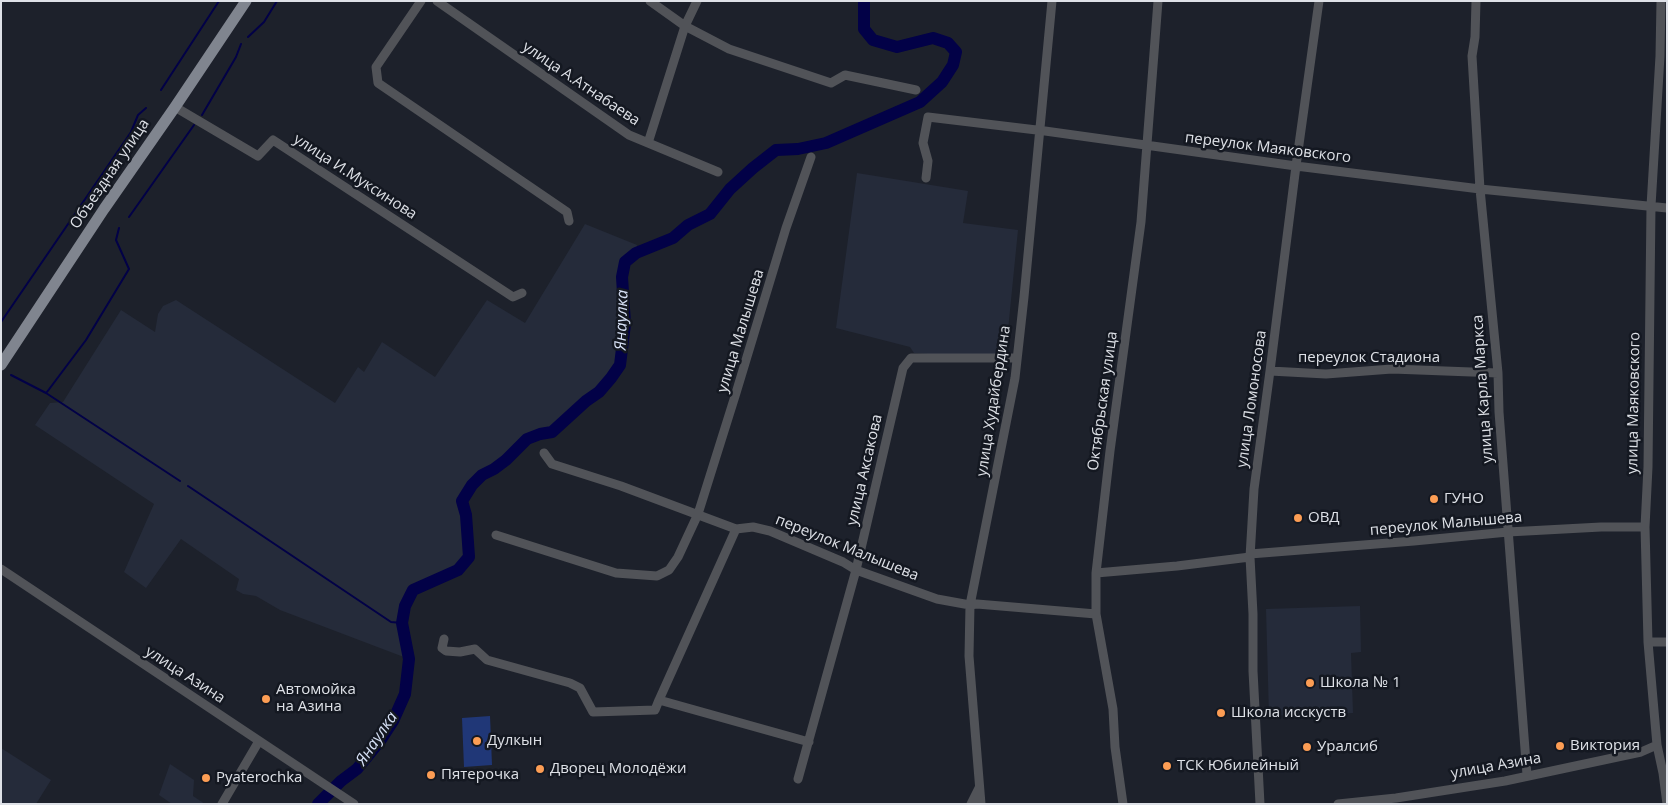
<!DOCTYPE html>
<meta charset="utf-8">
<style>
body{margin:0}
#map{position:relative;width:1668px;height:805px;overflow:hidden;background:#1d212b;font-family:"Open Sans",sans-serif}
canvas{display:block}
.frame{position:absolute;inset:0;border:2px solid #dee1e7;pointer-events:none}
</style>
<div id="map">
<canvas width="1668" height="805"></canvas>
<div class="frame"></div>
</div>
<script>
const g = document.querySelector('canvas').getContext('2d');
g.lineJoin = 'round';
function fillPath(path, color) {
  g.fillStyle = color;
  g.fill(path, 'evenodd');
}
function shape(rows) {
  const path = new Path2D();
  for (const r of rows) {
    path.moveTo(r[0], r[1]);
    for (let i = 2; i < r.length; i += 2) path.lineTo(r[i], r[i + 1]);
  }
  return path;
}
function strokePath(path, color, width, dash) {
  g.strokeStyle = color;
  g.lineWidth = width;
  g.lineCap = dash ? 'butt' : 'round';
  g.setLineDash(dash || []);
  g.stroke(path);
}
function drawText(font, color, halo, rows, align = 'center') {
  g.font = font + ' "Open Sans",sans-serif';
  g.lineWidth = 5;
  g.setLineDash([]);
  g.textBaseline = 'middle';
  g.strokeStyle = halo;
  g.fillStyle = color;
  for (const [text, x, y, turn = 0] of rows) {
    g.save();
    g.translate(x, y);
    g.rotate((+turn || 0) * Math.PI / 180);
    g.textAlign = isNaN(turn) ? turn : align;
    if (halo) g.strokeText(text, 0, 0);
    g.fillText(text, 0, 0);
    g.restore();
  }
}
const built = shape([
 [857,173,968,191,963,223,1018,230,1005,360,914,353,910,347,836,328],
 [585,224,637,245,636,253,625,262,622,277,625,324,620,365,611,378,599,392,586,401,552,432,540,434,527,439,506,460,494,469,482,475,472,485,462,501,466,515,469,557,458,570,413,590,405,606,402,623,409,659,280,610,256,596,243,594,236,590,239,579,181,539,146,588,124,572,154,504,35,425,50,403,63,402,121,310,155,332,158,314,163,306,176,300,335,403,358,367,364,372,382,342,435,377,487,300,525,323],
 [1360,606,1361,652,1351,653,1353,713,1269,716,1266,609],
 [1,748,51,780,36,804,1,804],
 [170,764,194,780,193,796,205,804,172,804,159,795]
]);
const green = shape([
 [490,716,492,765,464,767,462,718]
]);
const stream = shape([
 [248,37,264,22,277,1],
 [161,90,219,1],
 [202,115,236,57,241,44],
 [129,217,194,125],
 [1,322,131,132,138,115,146,108],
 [11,375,46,393,180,481],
 [47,392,86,340,129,269,116,240,119,228],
 [188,486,391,622,402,623]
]);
const river = shape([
 [318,804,341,781,357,769,380,741,393,721,405,694,409,659,402,623,405,606,413,590,458,570,469,557,466,515,462,501,472,485,482,475,494,469,506,460,527,439,540,434,552,432,586,401,599,392,611,378,620,365,625,324,622,277,625,262,636,253,673,238,688,225,710,214,730,189,753,168,776,150,798,149,826,143,920,102,942,82,953,65,956,52,948,43,933,38,897,47,873,40,864,29,864,1]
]);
const minor = shape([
 [421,1,376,67,378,83,567,212,569,221],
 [437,1,629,135,718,172],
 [650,1,685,26,729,49,831,83,845,75,916,90],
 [1476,1,1475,37,1472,56,1480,189,1498,373,1499,412,1527,775],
 [1661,1,1660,56,1651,206,1648,467,1645,527,1648,642,1657,745,1663,773,1667,804],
 [175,107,258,156,273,140,513,297,522,293],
 [648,143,685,26,697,1],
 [926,178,928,161,923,143,928,117,1045,131,1296,166,1480,189,1667,208],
 [1270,371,1326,374,1392,369,1498,373],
 [544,453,552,464,621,486,736,529,753,527,770,531,843,562,856,570,937,599,970,605,977,604,1096,614],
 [496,535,616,573,657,576,669,570,678,557,698,514,736,393,786,228,811,157],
 [1250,554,1414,541,1508,532,1601,527,1645,527],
 [1,569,354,804],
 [1096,573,1177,566,1250,557],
 [444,639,442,648,446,651,460,652,475,649,487,660,570,683,580,688,593,712,655,710,659,700,809,742],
 [1648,642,1667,642],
 [659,700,736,529],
 [798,779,856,570,903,368,911,358,1016,358],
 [222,804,259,741],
 [971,804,979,788],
 [981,804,969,656,970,605,1015,378,1024,297,1052,1],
 [1123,804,1115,747,1113,709,1096,614,1096,573,1110,451,1141,222,1158,1],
 [1260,804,1253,671,1253,614,1250,557,1254,489,1270,371,1296,166,1319,1],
 [1338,804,1396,798,1505,781,1641,752,1657,745]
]);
const major = shape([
 [1,365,104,209,175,107,246,1]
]);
const markers = [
 [1434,499,5,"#fc9d54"],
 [1298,518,5,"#fc9d54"],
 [1310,683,5,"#fc9d54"],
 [266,699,5,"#fc9d54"],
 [1221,713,5,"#fc9d54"],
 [477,741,5,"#fc9d54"],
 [1560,746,5,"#fc9d54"],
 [1307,747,5,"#fc9d54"],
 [1167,766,5,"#fc9d54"],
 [540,769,5,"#fc9d54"],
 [431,775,5,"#fc9d54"],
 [206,778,5,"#fc9d54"]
];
const streetNames = [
 ["улица А.Атнабаева",581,84,34],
 ["переулок Маяковского",1268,148,7],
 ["Объездная улица",110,174,-56],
 ["улица И.Муксинова",355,177,33],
 ["улица Малышева",741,331,-73],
 ["переулок Стадиона",1369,358],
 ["улица Карла Маркса",1483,389,-94],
 ["улица Ломоносова",1252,399,-82],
 ["улица Худайбердина",994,401,-81],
 ["Октябрьская улица",1103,401,-82],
 ["улица Маяковского",1634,403,-89],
 ["улица Аксакова",865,470,-77],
 ["переулок Малышева",1446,524,-5],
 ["переулок Малышева",847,548,22],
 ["улица Азина",185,675,33],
 ["улица Азина",1496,766,-10]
];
const poiNames = [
 ["ГУНО",1444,499],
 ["ОВД",1308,518],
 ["Школа № 1",1320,683],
 ["Автомойка",276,690],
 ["на Азина",276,707],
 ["Школа исскуств",1231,713],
 ["Дулкын",487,741],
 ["Виктория",1570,746],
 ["Уралсиб",1317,747],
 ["ТСК Юбилейный",1177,766],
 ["Дворец Молодёжи",550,769],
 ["Пятерочка",441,775],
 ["Pyaterochka",216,778]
];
const waterNames = [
 ["Янаулка",622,320,-88],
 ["Янаулка",377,739,-56]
];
fillPath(built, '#252b3a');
fillPath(green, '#203777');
strokePath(stream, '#020147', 2);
strokePath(river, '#020147', 12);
strokePath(minor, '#515358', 9);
strokePath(major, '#80858f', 11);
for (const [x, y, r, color] of markers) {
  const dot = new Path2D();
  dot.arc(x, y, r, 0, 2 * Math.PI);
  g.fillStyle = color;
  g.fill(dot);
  strokePath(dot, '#141821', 2);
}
drawText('15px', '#dee1e7', '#141821', streetNames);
drawText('15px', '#dee1e7', '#141821', poiNames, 'left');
drawText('italic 16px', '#d7e1f6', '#141821', waterNames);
</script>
